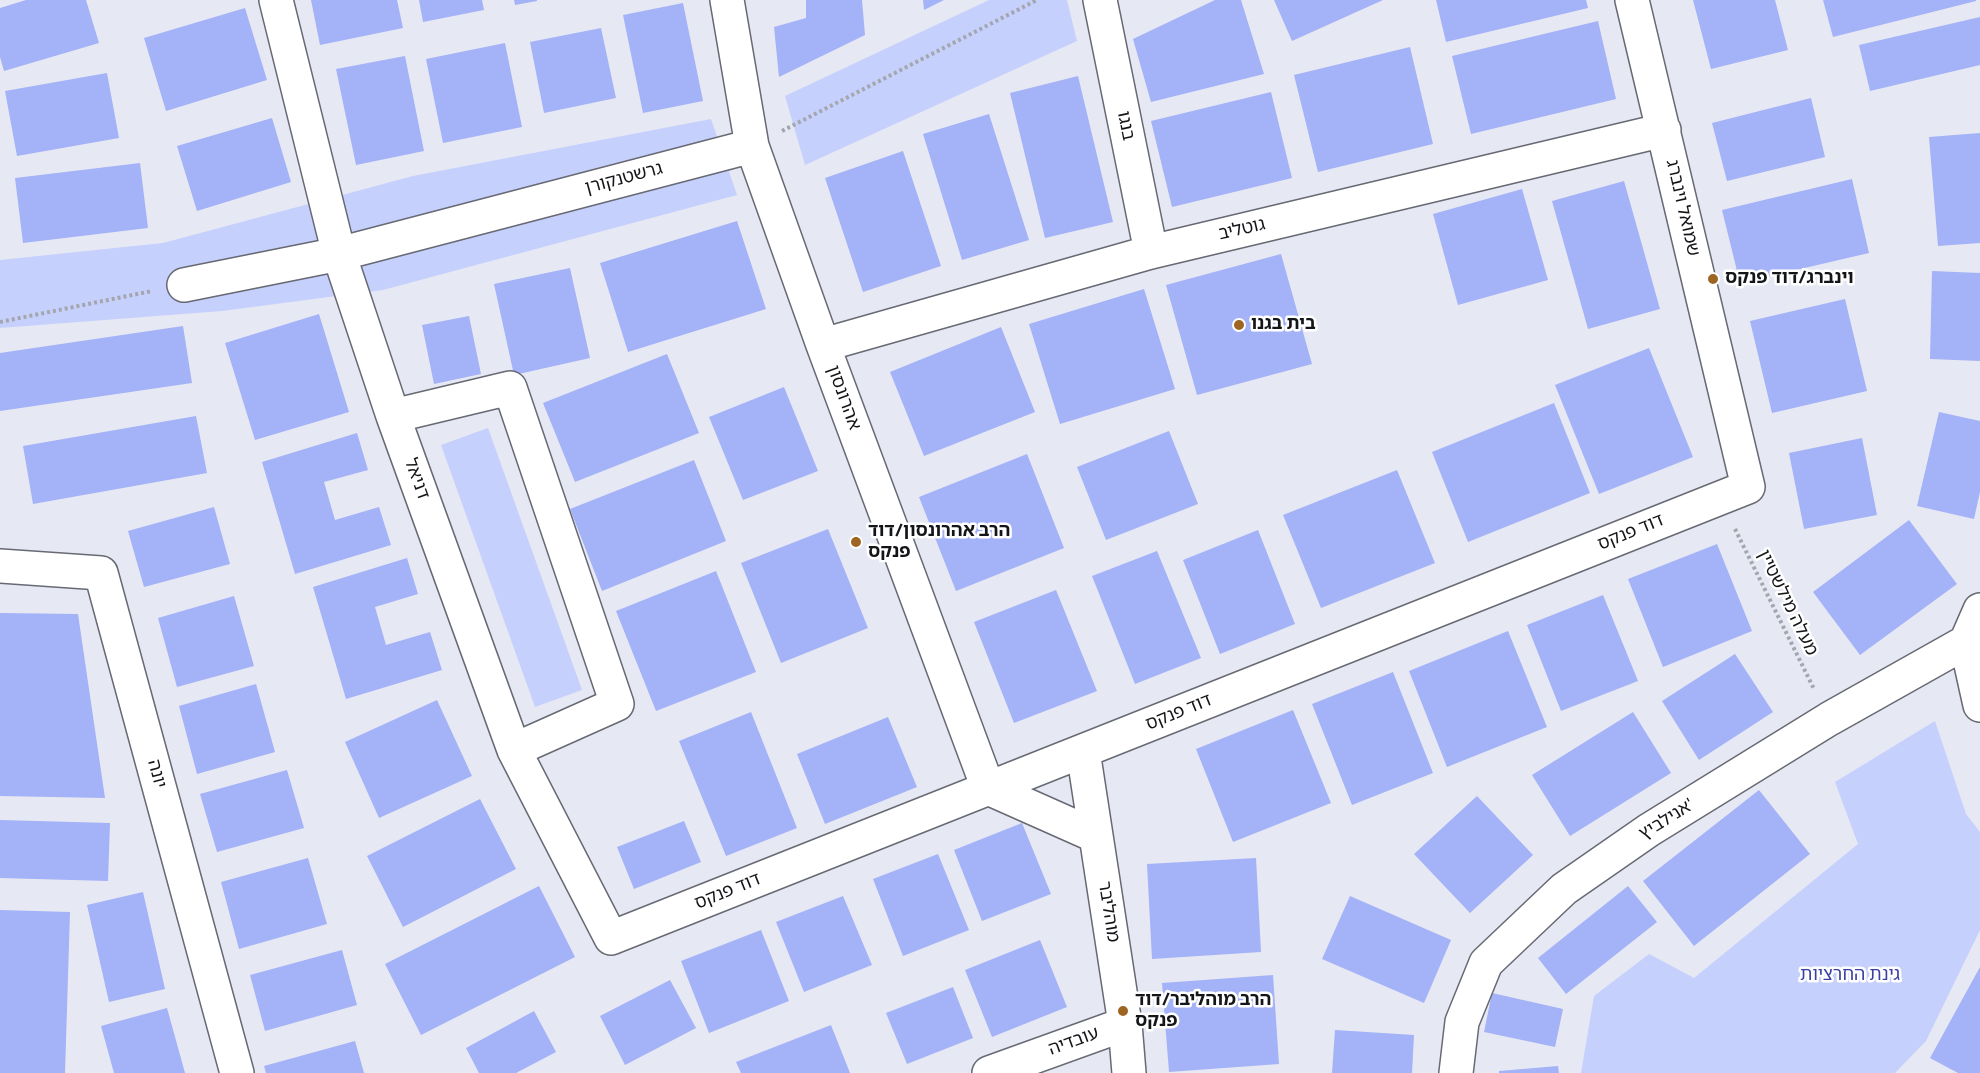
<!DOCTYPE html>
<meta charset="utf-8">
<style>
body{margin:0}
canvas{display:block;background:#e6e8f3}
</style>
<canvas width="1980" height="1073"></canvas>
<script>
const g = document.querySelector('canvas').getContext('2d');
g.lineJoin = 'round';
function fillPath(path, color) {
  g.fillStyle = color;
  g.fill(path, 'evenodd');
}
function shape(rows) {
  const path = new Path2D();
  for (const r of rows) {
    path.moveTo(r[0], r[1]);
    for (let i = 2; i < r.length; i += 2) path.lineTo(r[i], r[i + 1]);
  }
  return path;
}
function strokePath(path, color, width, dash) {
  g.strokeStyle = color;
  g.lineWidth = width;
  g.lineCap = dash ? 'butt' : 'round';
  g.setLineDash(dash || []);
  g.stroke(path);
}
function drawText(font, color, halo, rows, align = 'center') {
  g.font = font + ' "Titillium Web","Noto Sans Hebrew",sans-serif';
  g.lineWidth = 5;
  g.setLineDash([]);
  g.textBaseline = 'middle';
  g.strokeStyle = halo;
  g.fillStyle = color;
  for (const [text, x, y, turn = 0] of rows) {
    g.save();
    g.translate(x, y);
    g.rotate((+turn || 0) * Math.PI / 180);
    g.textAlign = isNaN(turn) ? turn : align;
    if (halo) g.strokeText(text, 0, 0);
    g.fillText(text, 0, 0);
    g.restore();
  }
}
const green = shape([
 [989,0,1067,0,1077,41,805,165,785,96],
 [711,119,737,195,383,290,222,311,0,328,0,260,163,243,413,176],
 [488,428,582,690,535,707,441,445],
 [1935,721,1966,814,1980,832,1980,930,1926,1041,1895,1073,1581,1073,1594,996,1649,954,1694,978,1858,844,1835,782]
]);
const building = shape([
 [26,0,86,0,99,43,4,71,0,57,0,8],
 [311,0,397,0,403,28,320,45],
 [419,0,482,0,484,10,423,22],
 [514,0,537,0,537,1,515,5],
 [806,0,862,0,865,35,779,77,774,27,806,18],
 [923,0,944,0,924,10],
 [1215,0,1241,0,1264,74,1151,102,1133,39],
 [1274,0,1383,0,1292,41],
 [1436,0,1586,0,1588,8,1446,42],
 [1693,0,1775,0,1788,50,1711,69],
 [1823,0,1976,0,1976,1,1833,37],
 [683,3,703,101,643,113,623,15],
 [245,8,267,80,166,111,144,38],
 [1980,17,1980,65,1870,91,1859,45],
 [1598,21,1616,99,1471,134,1452,56],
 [601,28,616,98,544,113,530,42],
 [505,43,522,127,443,143,426,59],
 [1410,47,1433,144,1318,172,1294,75],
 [405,56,424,151,356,165,336,69],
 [107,73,119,138,17,156,5,91],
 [1078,76,1113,222,1045,238,1010,93],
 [1271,92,1292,178,1172,207,1151,121],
 [1811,98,1825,157,1727,181,1712,123],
 [989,114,1029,240,962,260,923,134],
 [272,118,291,182,197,211,177,146],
 [1980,133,1980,243,1938,246,1929,137],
 [903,151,941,266,863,292,825,178],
 [140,163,148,228,23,243,15,178],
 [1852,179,1869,253,1740,283,1722,210],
 [1624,181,1660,309,1588,329,1552,201],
 [1522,189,1548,280,1458,305,1433,214],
 [737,221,766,309,628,352,600,263],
 [1281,254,1312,364,1197,395,1166,285],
 [570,268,590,358,514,375,494,284],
 [1932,271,1980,273,1980,361,1930,359],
 [1144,289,1175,389,1060,424,1029,324],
 [1845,299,1867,391,1772,413,1750,321],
 [319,314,349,412,255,440,225,343],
 [469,316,481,374,434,384,422,325],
 [183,326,192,383,0,411,0,353],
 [1001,327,1035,412,924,456,890,372],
 [1649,348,1693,457,1599,494,1555,385],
 [667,354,699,433,575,482,543,403],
 [784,387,818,471,743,500,709,417],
 [1554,403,1590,493,1468,542,1432,452],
 [1939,412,1980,421,1980,492,1974,519,1917,506],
 [196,416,207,473,33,504,23,446],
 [1169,431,1198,504,1106,540,1077,467],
 [357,433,368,470,324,482,335,520,379,507,391,545,295,574,262,462],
 [1862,438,1877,515,1804,529,1789,453],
 [1027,454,1064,548,956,591,919,497],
 [694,460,726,541,602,591,570,509],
 [1397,470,1435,563,1321,608,1283,515],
 [214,507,230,564,144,587,128,531],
 [1909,520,1957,584,1860,655,1813,592],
 [828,529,868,628,781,663,741,563],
 [1258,530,1295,624,1220,654,1183,560],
 [1717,544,1752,631,1663,667,1628,579],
 [1157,551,1201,658,1135,684,1092,576],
 [407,558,418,594,375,607,386,645,430,632,442,670,346,699,313,587],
 [716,571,756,672,656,711,616,611],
 [1056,590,1097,691,1014,723,974,622],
 [1603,595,1638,681,1561,711,1527,625],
 [234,596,254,666,177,687,158,618],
 [0,613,78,614,105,798,0,796],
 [1508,631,1547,727,1447,767,1409,671],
 [1735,654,1773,712,1699,760,1662,701],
 [1393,672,1433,773,1352,805,1312,704],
 [256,684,275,752,197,774,179,706],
 [437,700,472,776,379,818,345,742],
 [1293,710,1331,803,1233,842,1196,749],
 [751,712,797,828,726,856,679,741],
 [1633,712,1671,773,1570,836,1532,775],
 [888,717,917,787,825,824,797,754],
 [287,770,304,828,217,852,200,794],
 [1759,790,1810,854,1694,946,1643,881],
 [1477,796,1533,855,1470,913,1414,854],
 [480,799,516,869,403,927,367,856],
 [0,820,110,823,108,881,0,878],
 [684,821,701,862,634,889,617,847],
 [1022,823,1051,894,982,921,954,850],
 [938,854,969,930,903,956,873,879],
 [308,858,327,924,239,949,221,882],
 [1256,858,1261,952,1152,959,1147,864],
 [539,886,575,957,421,1035,385,964],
 [1628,886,1657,922,1566,994,1538,958],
 [143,892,165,989,109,1002,87,905],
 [843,896,872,965,804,992,776,922],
 [1350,896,1451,940,1424,1003,1322,959],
 [0,910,70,912,65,1073,0,1073],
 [761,930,789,1001,709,1033,681,961],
 [1040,940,1067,1007,992,1037,965,970],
 [342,950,357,1005,265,1031,250,975],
 [1980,967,1980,1073,1958,1073,1930,1058],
 [1273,975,1279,1064,1169,1072,1162,983],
 [670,980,696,1028,625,1065,600,1016],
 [953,987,973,1038,907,1064,886,1013],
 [1492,993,1563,1009,1555,1047,1484,1032],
 [167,1008,185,1073,114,1073,101,1026],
 [534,1011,556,1052,516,1073,479,1073,466,1048],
 [831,1025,850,1073,741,1073,736,1062],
 [1335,1030,1414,1035,1412,1073,1332,1073],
 [355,1041,364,1073,266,1073,264,1066],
 [1558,1066,1559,1073,1499,1073,1499,1071]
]);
const path = shape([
 [782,131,1037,0],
 [0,322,152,291],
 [1735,529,1814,689]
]);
const minor = shape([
 [276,0,339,254,393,416,514,750,611,938,1748,487,1632,0],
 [727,0,752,146,823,345,988,788],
 [1100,0,1151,252],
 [184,285,339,254,752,146],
 [823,345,1151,252,1664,130],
 [393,416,510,388,617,704,514,750],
 [0,566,101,573,237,1073],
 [1966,642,1980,705],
 [1083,751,1125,1024,1129,1073],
 [988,788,1096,836],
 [989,1073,1125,1024],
 [1456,1073,1462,1022,1486,963,1564,889,1649,830,1829,719,1966,642,1980,610]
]);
const markers = [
 [1713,279,6,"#9e6422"],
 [1239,325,6,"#9e6422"],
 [856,542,6,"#9e6422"],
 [1123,1011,6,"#9e6422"]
];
const streetNames = [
 ["בנגו",1125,126,78],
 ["גרשטנקורן",624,179,-15],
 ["שמואל וינברג",1682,208,77],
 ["גוטליב",1242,230,-13],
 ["אהרונסון",843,398,70],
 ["דניאל",416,479,70],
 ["דוד פנקס",1631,533,-22],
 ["מעלה מילשטיין",1787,603,64],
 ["דוד פנקס",1179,713,-22],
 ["יונה",156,774,75],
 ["אנילביץ'",1667,820,-32],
 ["דוד פנקס",728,892,-22],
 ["מוהליבר",1108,912,81],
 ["עובדיה",1074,1042,-20]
];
const poiNames = [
 ["וינברג/דוד פנקס",1725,279],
 ["בית בגנו",1251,325],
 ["הרב אהרונסון/דוד",868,532],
 ["פנקס",868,553],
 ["הרב מוהליבר/דוד",1135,1001],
 ["פנקס",1135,1022]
];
const parkNames = [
 ["גינת החרציות",1850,976]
];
fillPath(green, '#c6d0fd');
fillPath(building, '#a4b2f7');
strokePath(minor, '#676973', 36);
strokePath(path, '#a4a6ae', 4, [3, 3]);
strokePath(minor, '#fff', 33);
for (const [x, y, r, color] of markers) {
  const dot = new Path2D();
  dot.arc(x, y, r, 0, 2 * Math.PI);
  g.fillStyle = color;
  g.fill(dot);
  strokePath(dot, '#fff', 2);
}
drawText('18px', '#141518', '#fff', streetNames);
drawText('bold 18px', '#141518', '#fff', poiNames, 'left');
drawText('18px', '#3b41a2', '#fff', parkNames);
</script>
